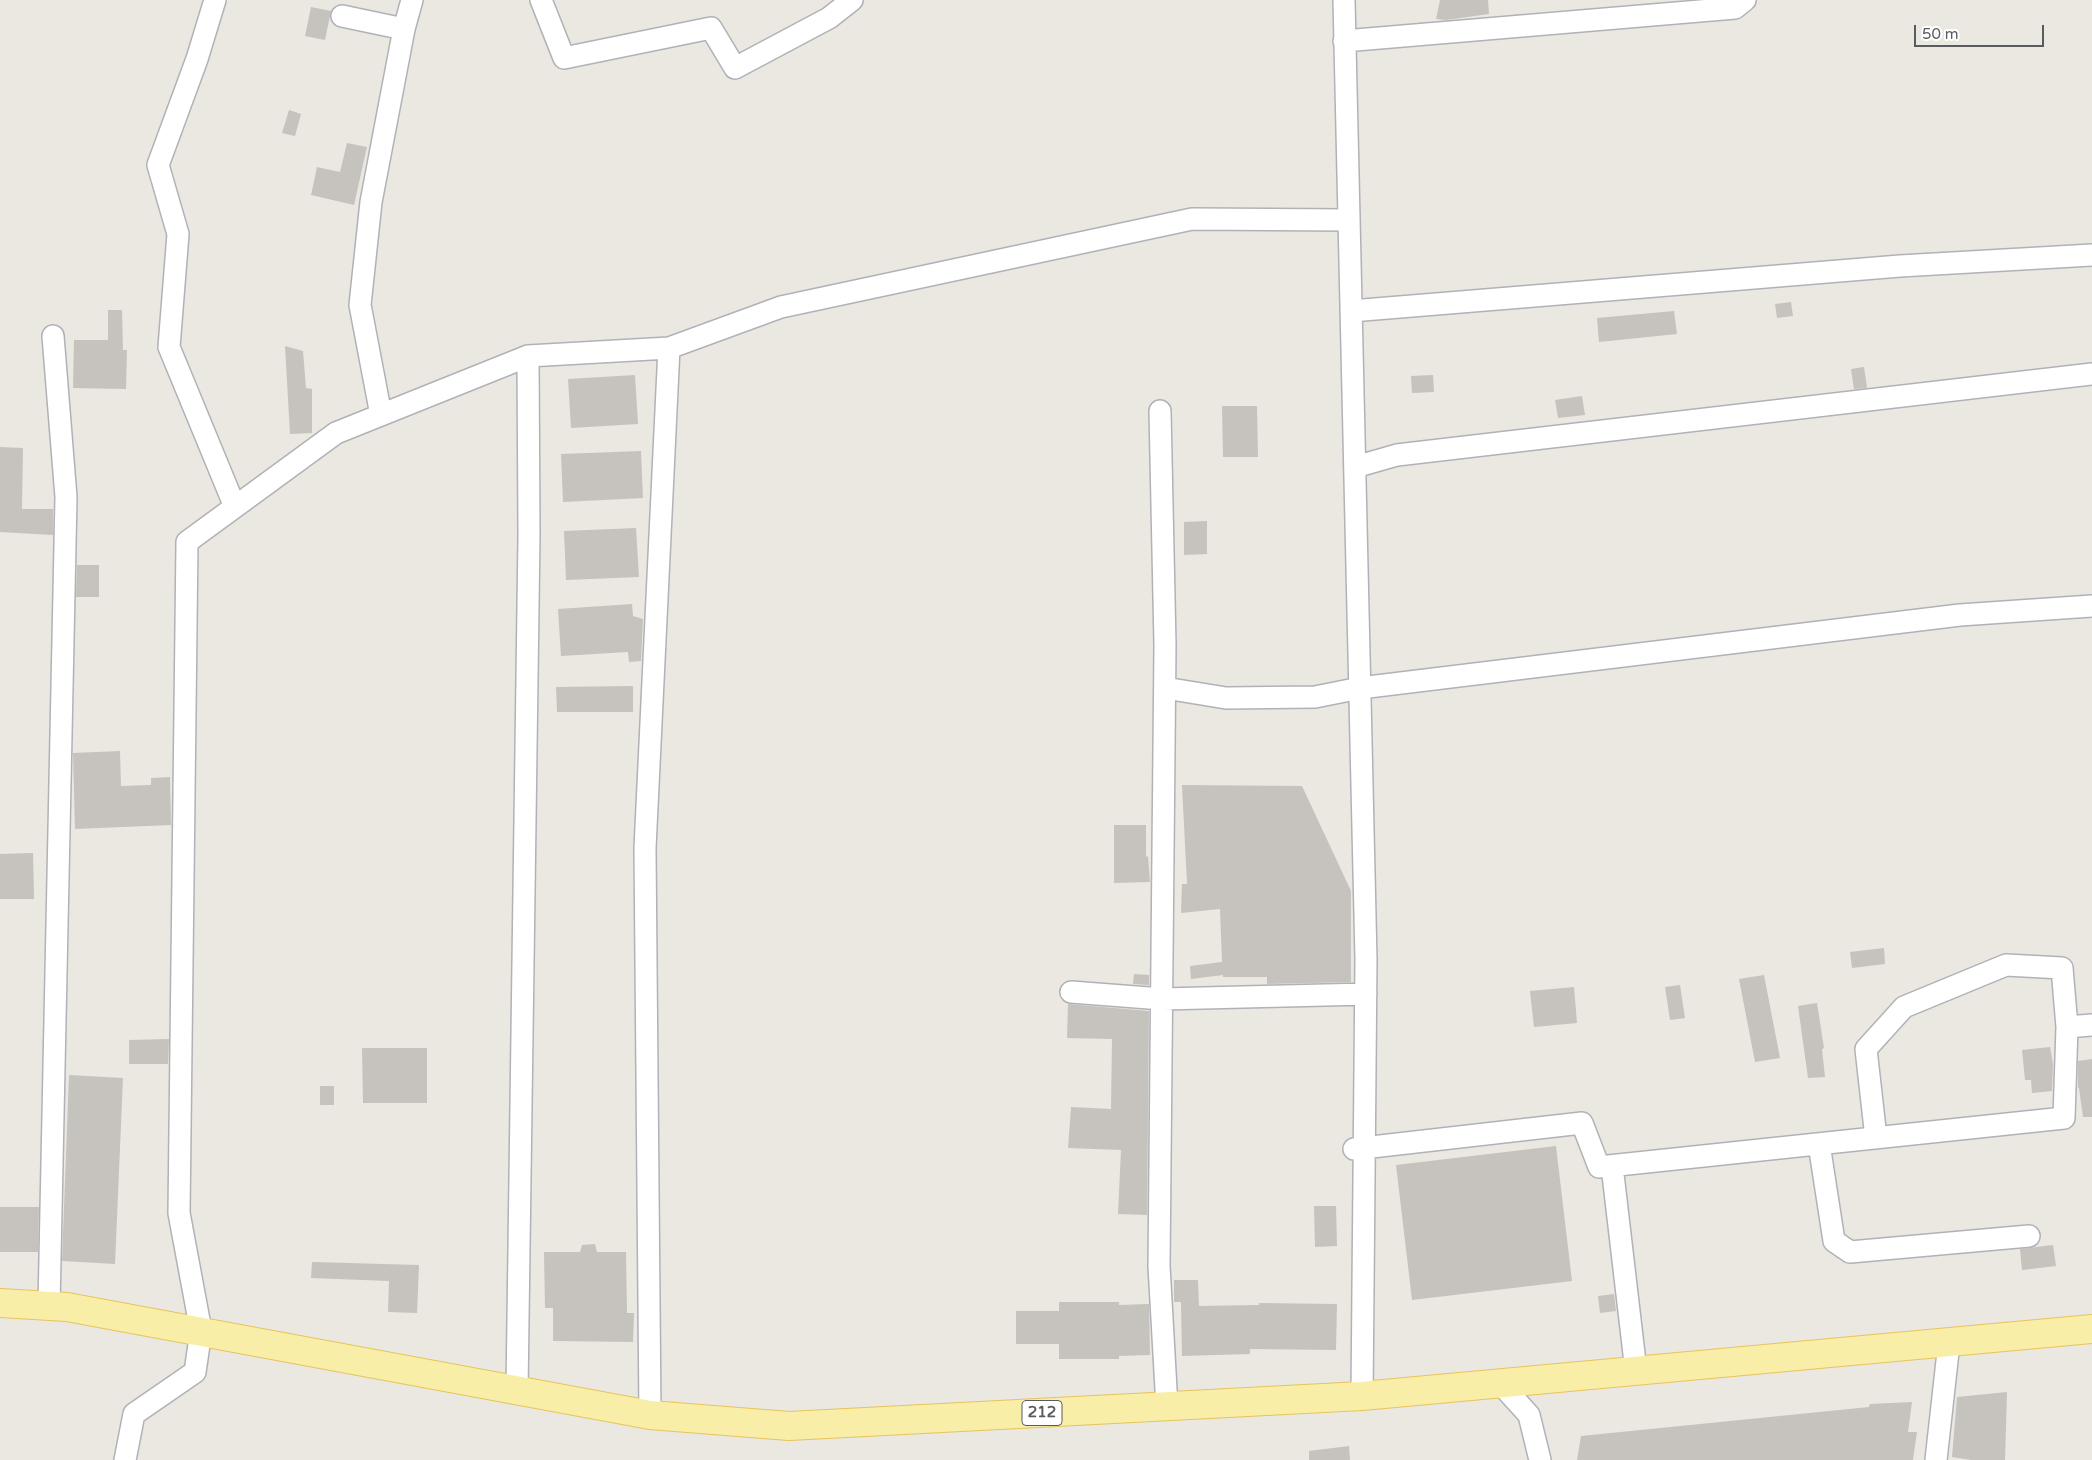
<!DOCTYPE html>
<style>
body{margin:0}
#map{position:relative;width:2092px;height:1460px;overflow:hidden;background:#eae8e0;font-family:"Varela Round",sans-serif}
canvas{display:block}
.scale{position:absolute;left:1914px;top:25px;width:130px;height:22px;box-sizing:border-box;border:2px solid #585b60;border-top:0;padding-left:6px;font-size:15px;line-height:18px;white-space:nowrap;color:#585b60;-webkit-text-stroke:4px #fff;paint-order:stroke}
</style>
<div id="map">
<canvas width="2092" height="1460"></canvas>
<div class="scale">50 m</div>
</div>
<script>
const g = document.querySelector('canvas').getContext('2d');
g.lineJoin = 'round';
function fillPath(path, color) {
  g.fillStyle = color;
  g.fill(path, 'evenodd');
}
function shape(rows) {
  const path = new Path2D();
  for (const r of rows) {
    path.moveTo(r[0], r[1]);
    for (let i = 2; i < r.length; i += 2) path.lineTo(r[i], r[i + 1]);
  }
  return path;
}
function strokePath(path, color, width, dash) {
  g.strokeStyle = color;
  g.lineWidth = width;
  g.lineCap = dash ? 'butt' : 'round';
  g.setLineDash(dash || []);
  g.stroke(path);
}
function drawText(font, color, halo, rows, align = 'center') {
  g.font = font + ' "Varela Round",sans-serif';
  g.lineWidth = 4.5;
  g.setLineDash([]);
  g.textBaseline = 'middle';
  g.strokeStyle = halo;
  g.fillStyle = color;
  for (const [text, x, y, turn = 0] of rows) {
    g.save();
    g.translate(x, y);
    g.rotate((+turn || 0) * Math.PI / 180);
    g.textAlign = isNaN(turn) ? turn : align;
    if (halo) g.strokeText(text, 0, 0);
    g.fillText(text, 0, 0);
    g.restore();
  }
}
const building = shape([
 [1440,0,1488,0,1489,14,1446,20,1436,19],
 [311,7,331,11,325,40,305,36],
 [289,110,301,114,295,136,282,133],
 [347,143,367,147,354,205,311,195,317,167,340,172],
 [1791,302,1793,316,1777,318,1775,304],
 [108,310,122,310,123,350,127,350,126,389,73,388,74,340,108,340],
 [1674,311,1677,334,1599,342,1597,318],
 [285,346,303,351,306,388,312,389,312,433,290,434],
 [1864,367,1867,388,1854,389,1851,369],
 [635,375,638,424,571,428,568,379],
 [1433,375,1434,392,1412,393,1411,376],
 [1582,396,1585,415,1558,418,1555,400],
 [1222,406,1257,406,1258,457,1223,457],
 [0,447,23,448,22,509,53,509,53,535,0,532],
 [641,451,643,498,563,502,561,454],
 [1207,521,1207,554,1184,555,1184,522],
 [636,528,639,577,566,580,564,531],
 [77,565,99,565,99,597,76,597],
 [632,604,633,616,643,619,641,661,629,662,628,652,561,656,558,609],
 [633,686,633,712,557,712,556,687],
 [120,751,121,786,151,785,151,778,170,777,171,825,75,829,73,753],
 [1182,785,1302,786,1351,891,1351,982,1267,984,1267,977,1223,977,1223,975,1191,979,1190,966,1222,962,1220,909,1181,913,1182,884,1187,884],
 [1114,825,1146,825,1146,857,1148,856,1150,882,1114,883],
 [33,853,34,899,0,899,0,854],
 [1884,948,1885,964,1852,968,1850,952],
 [1134,974,1149,975,1149,985,1133,984],
 [1764,975,1780,1058,1755,1062,1739,979],
 [1680,985,1685,1018,1670,1020,1665,987],
 [1574,987,1577,1023,1534,1027,1530,991],
 [1817,1003,1824,1048,1822,1049,1825,1077,1808,1078,1798,1006],
 [1068,1004,1149,1011,1147,1215,1118,1214,1121,1150,1068,1148,1071,1107,1111,1109,1112,1039,1067,1038],
 [169,1039,168,1064,129,1064,129,1040],
 [2050,1047,2053,1064,2052,1091,2032,1093,2031,1080,2025,1080,2022,1050],
 [362,1048,427,1048,427,1103,363,1103],
 [2092,1059,2092,1117,2083,1117,2079,1088,2078,1088,2078,1061],
 [69,1075,123,1078,115,1264,62,1261],
 [320,1086,334,1086,334,1105,320,1105],
 [1556,1146,1572,1281,1412,1300,1396,1165],
 [1314,1206,1336,1206,1337,1246,1315,1247],
 [0,1207,39,1207,38,1252,0,1252],
 [595,1244,597,1252,626,1252,627,1313,634,1313,633,1342,553,1341,553,1308,545,1308,544,1252,580,1252,582,1245],
 [2053,1245,2056,1266,2022,1270,2020,1249],
 [312,1262,419,1265,417,1313,388,1312,389,1281,311,1278],
 [1174,1280,1198,1280,1199,1306,1259,1305,1259,1303,1337,1304,1336,1350,1250,1349,1250,1354,1182,1356,1181,1302,1174,1302],
 [1614,1294,1616,1311,1600,1313,1598,1296],
 [1059,1302,1119,1302,1119,1305,1149,1304,1150,1355,1119,1356,1119,1359,1059,1359,1059,1344,1016,1344,1016,1311,1059,1311],
 [2007,1392,2005,1460,1971,1460,1952,1457,1957,1397],
 [1912,1402,1908,1432,1917,1432,1913,1460,1577,1460,1581,1436,1869,1407,1870,1404],
 [1349,1446,1350,1460,1309,1460,1309,1451]
]);
const minor = shape([
 [215,0,197,59,158,165,178,234,169,347,235,507],
 [541,0,564,58,711,28,735,68,829,18,852,0],
 [1344,0,1366,959,1362,1396],
 [342,16,404,29],
 [1344,41,1735,8,1745,0],
 [1351,311,1900,266,2092,255],
 [1160,411,1165,645,1159,1266,1167,1407],
 [381,415,360,305,371,202,404,29,412,0],
 [1355,467,1397,455,2092,374],
 [1165,688,1226,698,1315,697,1360,688,1960,615,2092,606],
 [1071,992,1162,999,1366,994],
 [1876,1138,1866,1049,1904,1007,2006,965,2062,968,2067,1027],
 [1819,1144,1834,1241,1850,1252,2029,1236],
 [1354,1149,1582,1123,1599,1167,2064,1118,2067,1027,2092,1025],
 [1612,1166,1636,1371],
 [49,1305,66,497,53,336],
 [1500,1383,1529,1415,1540,1460],
 [517,1390,529,535,528,356],
 [650,1415,645,848,669,348],
 [125,1460,134,1414,195,1372,201,1331,179,1213,187,542,336,433,528,356,669,348,781,307,1192,219,1349,220],
 [1936,1460,1949,1343]
]);
const primary = shape([
 [0,1303,67,1307,650,1415,789,1426,1362,1396,2092,1329]
]);
const shields = [
 [1042,1413,40]
];
const shieldNames = [
 ["212",1042,1413]
];
fillPath(building, '#c6c2bd');
strokePath(minor, '#b0b2b7', 24);
strokePath(primary, '#e6c45d', 30);
strokePath(minor, '#fff', 21);
strokePath(primary, '#f9eea7', 28);
for (const [x, y, w] of shields) {
  const box = new Path2D();
  box.roundRect(x - w / 2, y - 12.5, w, 25, 4);
  g.fillStyle = '#fff';
  g.fill(box);
  strokePath(box, '#585b60', 1);
}
drawText('bold 15px', '#585b60', null, shieldNames);
</script>
